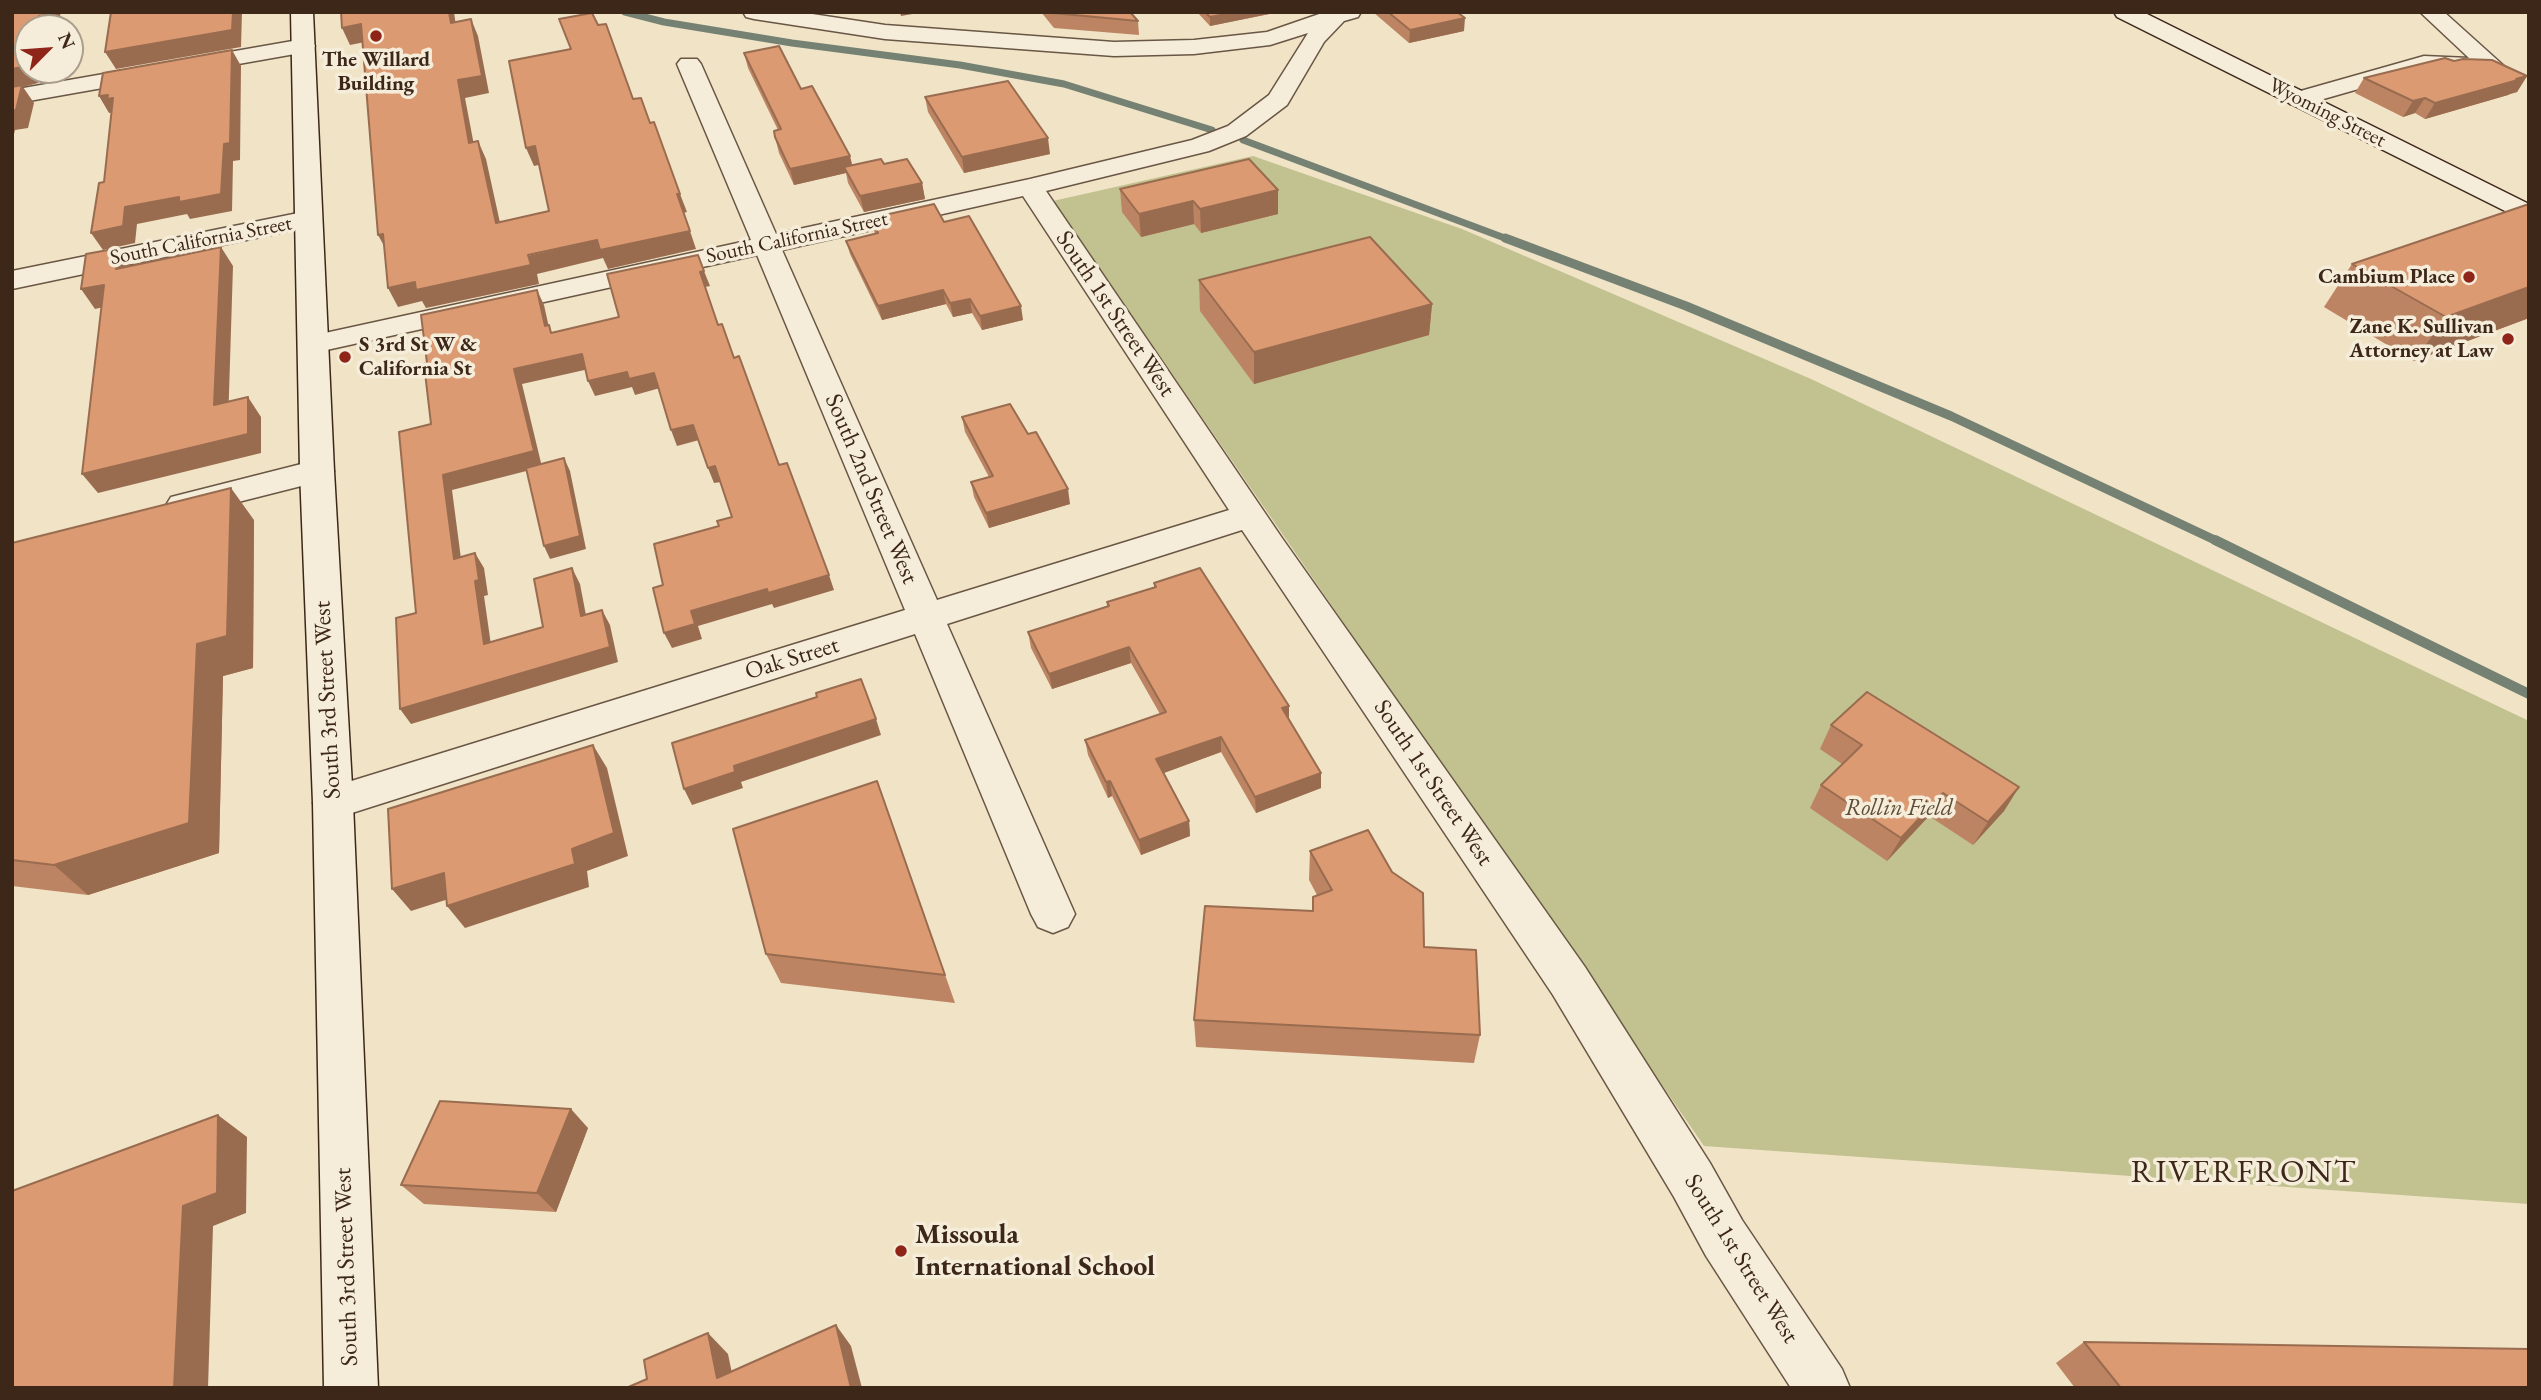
<!DOCTYPE html>
<style>
body{margin:0}
#map{position:relative;width:2541px;height:1400px;overflow:hidden;background:#f0e3c6;font-family:"EB Garamond",serif}
canvas{display:block}
.frame{position:absolute;inset:0;border:14px solid #3c2719;pointer-events:none}
.north{position:absolute;left:14px;top:14px;width:70px;height:70px;box-sizing:border-box;background:#f5edda;border:2px solid #ab9e8d;border-radius:50%;rotate:65deg;font-size:19px;font-weight:700;line-height:28px;text-align:center;color:#3c2719}
.north::after{content:'';display:block;margin:auto;width:24px;height:32px;background:#8f2418;clip-path:polygon(50% 0,100% 100%,50% 72%,0 100%)}
</style>
<div id="map">
<canvas width="2541" height="1400"></canvas>
<div class="frame"></div>
<div class="north">N</div>
</div>
<script>
const g = document.querySelector('canvas').getContext('2d');
g.lineJoin = 'round';
function fillPath(path, color) {
  g.fillStyle = color;
  g.fill(path, 'evenodd');
}
function shape(rows) {
  const path = new Path2D();
  for (const r of rows) {
    path.moveTo(r[0], r[1]);
    for (let i = 2; i < r.length; i += 2) path.lineTo(r[i], r[i + 1]);
  }
  return path;
}
function strokePath(path, color, width, dash) {
  g.strokeStyle = color;
  g.lineWidth = width;
  g.lineCap = dash ? 'butt' : 'round';
  g.setLineDash(dash || []);
  g.stroke(path);
}
function drawText(font, color, halo, rows, align = 'center') {
  g.font = font + ' "EB Garamond",serif';
  g.lineWidth = 7;
  g.setLineDash([]);
  g.textBaseline = 'middle';
  g.strokeStyle = halo;
  g.fillStyle = color;
  for (const [text, x, y, turn = 0] of rows) {
    g.save();
    g.translate(x, y);
    g.rotate((+turn || 0) * Math.PI / 180);
    g.textAlign = isNaN(turn) ? turn : align;
    if (halo) g.strokeText(text, 0, 0);
    g.fillText(text, 0, 0);
    g.restore();
  }
}
const green = shape([
 [1253,156,1462,229,1811,379,2529,721,2529,1204,1704,1146,1053,201]
]);
const streamFar2 = shape([
 [625,12,664,22,792,43,960,65,1064,84,1212,130],
 [1243,140,1510,240]
]);
const streamFar1 = shape([
 [1505,238,1686,306,1951,416,2219,542]
]);
const stream = shape([
 [2215,540,2529,694]
]);
const street = shape([
 [743,12,799,12,885,25,1114,42,1194,40,1267,32,1325,12,1361,12,1358,17,1344,21,1324,42,1287,105,1246,136,1209,151,1046,191,1282,538,1585,967,1710,1163,1742,1220,1842,1369,1850,1388,1791,1388,1706,1256,1674,1197,1553,995,1242,530,947,624,1075,914,1068,927,1053,933,1038,927,1031,914,915,634,333,819,319,815,313,803,319,791,905,610,757,255,313,353,302,350,298,344,302,338,751,240,677,64,681,59,697,59,701,64,776,234,1030,179,1192,140,1228,126,1269,95,1308,33,1270,45,1194,54,1114,56,885,39,754,19,746,17,743,12],
 [1023,196,1229,510,937,600,782,250,1023,196],
 [2420,12,2444,12,2504,66,2500,71,2492,73,2483,70,2425,70,2299,106,2290,104,2287,99,2290,94,2424,56,2469,58,2420,12],
 [304,39,312,41,315,46,312,51,12,104,12,90,304,39],
 [308,211,318,213,322,219,318,225,12,289,12,271,308,211],
 [317,460,329,463,334,471,329,479,183,516,171,513,166,505,171,497,317,460]
]);
const secondary = shape([
 [291,12,313,12,334,471,353,803,378,1388,324,1388,313,803,300,471,291,12],
 [2114,12,2143,12,2529,204,2529,223,2117,17,2114,12]
]);
const wall = shape([
 [1041,12,1130,12,1138,21,1139,35,1054,28],
 [1197,12,1279,12,1210,26],
 [1373,12,1464,12,1459,13,1464,31,1409,43],
 [744,53,801,89,852,165,884,164,922,183,925,199,864,212,848,183,846,173,794,185,779,153,775,137,778,130,748,68],
 [2454,61,2527,76,2517,92,2510,94,2508,95,2425,119,2415,113,2403,117,2355,93,2364,78],
 [925,97,1050,154,964,173,928,112],
 [1120,189,1278,190,1278,214,1201,233,1194,224,1141,237,1122,212],
 [871,218,944,222,1023,320,982,330,972,313,953,317,946,304,882,320,850,254,846,241,875,234],
 [2352,264,2529,318,2414,361,2324,307],
 [1199,280,1432,304,1429,335,1254,384,1200,311],
 [962,417,1028,434,1070,504,989,528,974,497,971,482,989,477,965,432],
 [254,520,253,668,223,676,219,853,88,895,12,886,12,543],
 [1154,583,1289,720,1321,773,1321,788,1256,813,1221,752,1164,773,1189,821,1190,836,1141,855,1112,796,1108,798,1088,755,1085,740,1160,714,1131,663,1052,689,1031,648,1028,632,1107,606,1107,602,1154,588],
 [1831,725,2019,787,2004,811,1973,845,1929,816,1887,861,1810,808,1821,785,1842,764,1820,749],
 [877,781,955,1003,781,983,766,954],
 [1310,851,1424,947,1480,1035,1474,1063,1196,1047,1194,1020,1312,911,1317,895,1309,880],
 [588,1128,556,1212,424,1204,401,1185],
 [2084,1342,2529,1388,2075,1388,2056,1363]
]);
const shadedWall = shape([
 [47,12,61,12,57,28,36,28,39,16],
 [233,12,242,12,241,47,116,69,105,52],
 [449,12,454,12,458,40,451,23],
 [900,12,924,12,901,16],
 [1235,12,1279,12,1210,26,1210,17],
 [1465,18,1464,31,1409,43,1410,30],
 [471,19,478,36,489,93,465,98,477,161,469,143,458,80],
 [361,24,370,41,350,45,342,28],
 [232,50,241,66,240,160,233,161,232,211,190,219,187,214,137,224,135,243,103,250,91,233,125,207,224,144],
 [28,61,28,70,41,70,38,83,23,87,34,103,28,128,15,130,12,142,12,69],
 [2527,76,2517,92,2510,94,2508,95,2425,119,2435,103],
 [108,95,113,98,115,112,109,113,99,96],
 [2425,98,2415,113,2403,117,2413,101],
 [1048,138,1050,154,964,173,962,157],
 [478,141,486,159,504,241,496,223],
 [535,146,543,164,534,166,526,148],
 [850,156,854,172,844,167,846,173,794,185,790,169],
 [922,183,925,199,864,212,860,196],
 [1278,190,1278,214,1201,233,1200,209],
 [677,194,680,194,687,212,683,213],
 [1193,201,1194,224,1141,237,1139,214],
 [690,231,696,249,608,269,603,258,537,274,539,284,426,308,422,301,398,307,388,288,597,240],
 [383,234,388,253,378,235],
 [221,247,233,266,228,425,214,405],
 [119,248,132,267,116,269],
 [704,271,710,286,705,287,700,272],
 [104,285,117,304,95,309,81,289],
 [2529,287,2529,318,2414,361,2446,317],
 [537,290,544,305,552,341,545,326],
 [943,290,946,304,882,320,878,306],
 [970,299,972,313,953,317,950,303],
 [1432,304,1429,335,1254,384,1254,352],
 [1021,306,1023,320,982,330,980,316],
 [582,354,589,369,522,384,542,467,452,490,463,574,454,559,443,475,514,369],
 [627,372,654,373,660,388,635,395,632,387,595,396,588,381],
 [248,397,261,417,261,453,98,493,82,474],
 [693,425,699,440,677,446,671,430],
 [564,458,570,471,586,549,550,559,544,546],
 [715,466,721,482,714,483,708,468],
 [231,488,254,520,253,668,223,676,219,853,88,895,54,865,197,644],
 [1068,489,1070,504,989,528,986,513],
 [475,553,484,568,488,595,484,596,493,659,484,644,475,581],
 [572,568,580,584,589,631,581,616],
 [829,575,834,590,774,608,772,604,698,626,702,639,672,648,664,633,691,611,767,589],
 [602,610,610,625,618,662,411,724,400,709],
 [1129,647,1131,663,1052,689,1049,674],
 [1289,706,1289,721,1282,708],
 [876,719,881,735,741,782,743,788,692,805,684,789,734,766],
 [1221,737,1221,752,1158,775,1156,759],
 [593,745,607,768,628,856,587,871,589,887,465,928,447,906,572,849],
 [1321,773,1321,788,1256,813,1255,797],
 [1110,781,1112,796,1108,798,1106,782],
 [2019,787,2004,811,1973,845,1988,822],
 [1943,793,1929,816,1887,861,1901,838],
 [1189,821,1190,836,1141,855,1139,840],
 [444,873,461,895,411,911,392,889],
 [571,1109,588,1128,556,1212,537,1193],
 [218,1115,247,1137,246,1213,213,1226,208,1388,174,1388,183,1206],
 [836,1325,851,1346,862,1388,851,1388],
 [708,1333,728,1354,735,1388,717,1378]
]);
const building = shape([
 [12,12,47,12,46,15,39,16,36,28,28,28,28,61,27,66,12,69,12,12],
 [111,12,233,12,232,30,105,52,111,12],
 [341,12,449,12,451,23,471,19,482,76,458,80,469,143,478,141,496,223,549,211,535,146,526,148,509,61,571,49,559,19,592,13,598,25,606,24,633,99,641,98,650,123,654,122,680,194,677,194,690,231,600,250,597,240,528,255,531,265,416,290,415,282,388,288,383,234,378,235,361,24,342,28,341,12],
 [1052,12,1130,12,1138,21,1053,13,1052,12],
 [1205,12,1235,12,1210,17,1205,12],
 [1388,12,1457,12,1465,18,1410,30,1388,12],
 [779,46,801,89,812,86,850,156,790,169,775,137,774,131,781,129,744,53,779,46],
 [232,50,230,143,224,144,221,194,179,202,179,197,125,207,123,226,91,233,99,183,104,182,113,98,107,99,108,95,99,96,103,73,232,50],
 [2445,58,2454,61,2463,59,2492,60,2527,76,2516,79,2518,80,2435,103,2425,98,2413,101,2364,78,2445,58],
 [1008,81,1048,138,962,157,925,97,1008,81],
 [22,85,16,110,12,111,12,87,22,85],
 [881,159,884,164,907,159,922,183,860,196,844,167,881,159],
 [1249,159,1278,190,1200,209,1193,201,1139,214,1120,189,1249,159],
 [934,204,944,222,969,216,1021,306,980,316,970,299,950,303,943,290,878,306,846,241,878,233,871,218,934,204],
 [2529,204,2529,287,2446,317,2352,264,2529,204],
 [1370,237,1432,304,1254,352,1199,280,1370,237],
 [221,247,214,405,248,397,248,434,82,474,104,285,81,289,86,254,119,248,116,269,221,247],
 [698,255,704,271,700,272,718,325,722,324,734,358,739,356,779,465,787,463,829,575,768,593,767,589,691,611,695,624,664,633,653,588,663,585,654,544,719,526,717,521,732,517,715,466,708,468,693,425,671,430,654,373,629,379,627,372,588,381,582,354,514,369,534,451,443,475,454,559,475,553,479,580,475,581,484,644,543,627,534,579,572,568,581,616,602,610,610,647,400,709,396,618,416,613,399,432,431,424,424,364,427,363,421,315,537,290,545,326,549,325,551,333,619,317,607,274,698,255],
 [1010,404,1028,434,1036,432,1068,489,986,513,971,482,993,476,962,417,1010,404],
 [564,458,580,536,544,546,526,468,564,458],
 [231,488,227,636,197,644,189,823,54,865,12,860,12,543,231,488],
 [1200,568,1289,706,1282,708,1321,773,1255,797,1221,737,1156,759,1189,821,1139,840,1110,781,1106,782,1085,740,1166,712,1129,647,1049,674,1028,632,1109,606,1107,602,1156,587,1154,583,1200,568],
 [861,679,876,719,734,766,735,772,684,789,672,743,817,697,816,693,861,679],
 [1867,692,2019,787,1988,822,1943,793,1901,838,1821,785,1862,745,1831,725,1867,692],
 [593,745,614,833,572,849,575,864,447,906,444,873,392,889,388,809,593,745],
 [877,781,945,975,766,954,733,829,877,781],
 [1368,830,1392,872,1423,893,1424,947,1476,950,1480,1035,1194,1020,1205,906,1313,911,1313,897,1332,890,1310,851,1368,830],
 [440,1101,571,1109,537,1193,401,1185,440,1101],
 [218,1115,217,1193,183,1206,174,1388,12,1388,12,1191,218,1115],
 [836,1325,851,1388,626,1388,647,1379,644,1360,708,1333,717,1378,836,1325],
 [2084,1342,2529,1349,2529,1388,2121,1388,2084,1342]
]);
const markers = [
 [376,36,7,"#8f2418"],
 [2469,277,7,"#8f2418"],
 [2508,339,7,"#8f2418"],
 [345,357,7,"#8f2418"],
 [901,1251,7,"#8f2418"]
];
const farPoinames = [
 ["The Willard",376,60,"center"],
 ["Building",376,84,"center"],
 ["Cambium Place",2455,277],
 ["Zane K. Sullivan",2494,327],
 ["Attorney at Law",2494,351],
 ["S 3rd St W &",359,345,"left"],
 ["California St",359,369,"left"]
];
const farStreetnames = [
 ["Wyoming Street",2327,113,27],
 ["South California Street",797,238,-12],
 ["South California Street",201,241,-11]
];
const streetNames = [
 ["South 1st Street West",1115,314,56],
 ["South 2nd Street West",871,489,67],
 ["Oak Street",792,659,-17],
 ["South 3rd Street West",328,700,-93],
 ["South 1st Street West",1433,783,56],
 ["South 1st Street West",1741,1259,58],
 ["South 3rd Street West",347,1267,-92]
];
const parkNames = [
 ["Rollin Field",1899,808]
];
const nearPoinames = [
 ["Missoula",915,1235],
 ["International School",915,1267]
];
const nearNeighbourhoodnames = [
 ["RIVERFRONT",2244,1173]
];
fillPath(green, '#c2c190');
strokePath(streamFar2, '#758273', 7);
strokePath(streamFar1, '#758273', 9);
strokePath(stream, '#758273', 10);
strokePath(street, '#695644', 3);
strokePath(secondary, '#3c2719', 3);
fillPath(street, '#f5edda');
fillPath(secondary, '#f5edda');
fillPath(wall, '#bc8462');
fillPath(shadedWall, '#996c50');
fillPath(building, '#db9a72');
strokePath(building, '#996c50', 2);
for (const [x, y, r, color] of markers) {
  const dot = new Path2D();
  dot.arc(x, y, r, 0, 2 * Math.PI);
  g.fillStyle = color;
  g.fill(dot);
  strokePath(dot, '#f5edda', 2.5);
}
drawText('bold 21px', '#3c2719', '#f5edda', farPoinames, 'right');
drawText('21px', '#3c2719', '#f5edda', farStreetnames);
drawText('24px', '#3c2719', '#f5edda', streetNames);
drawText('italic 24px', '#5e4e37', '#f5edda', parkNames);
drawText('bold 28px', '#3c2719', '#f5edda', nearPoinames, 'left');
g.letterSpacing = '2px';
drawText('32px', '#3c2719', '#f5edda', nearNeighbourhoodnames);
g.letterSpacing = '0px';
</script>
